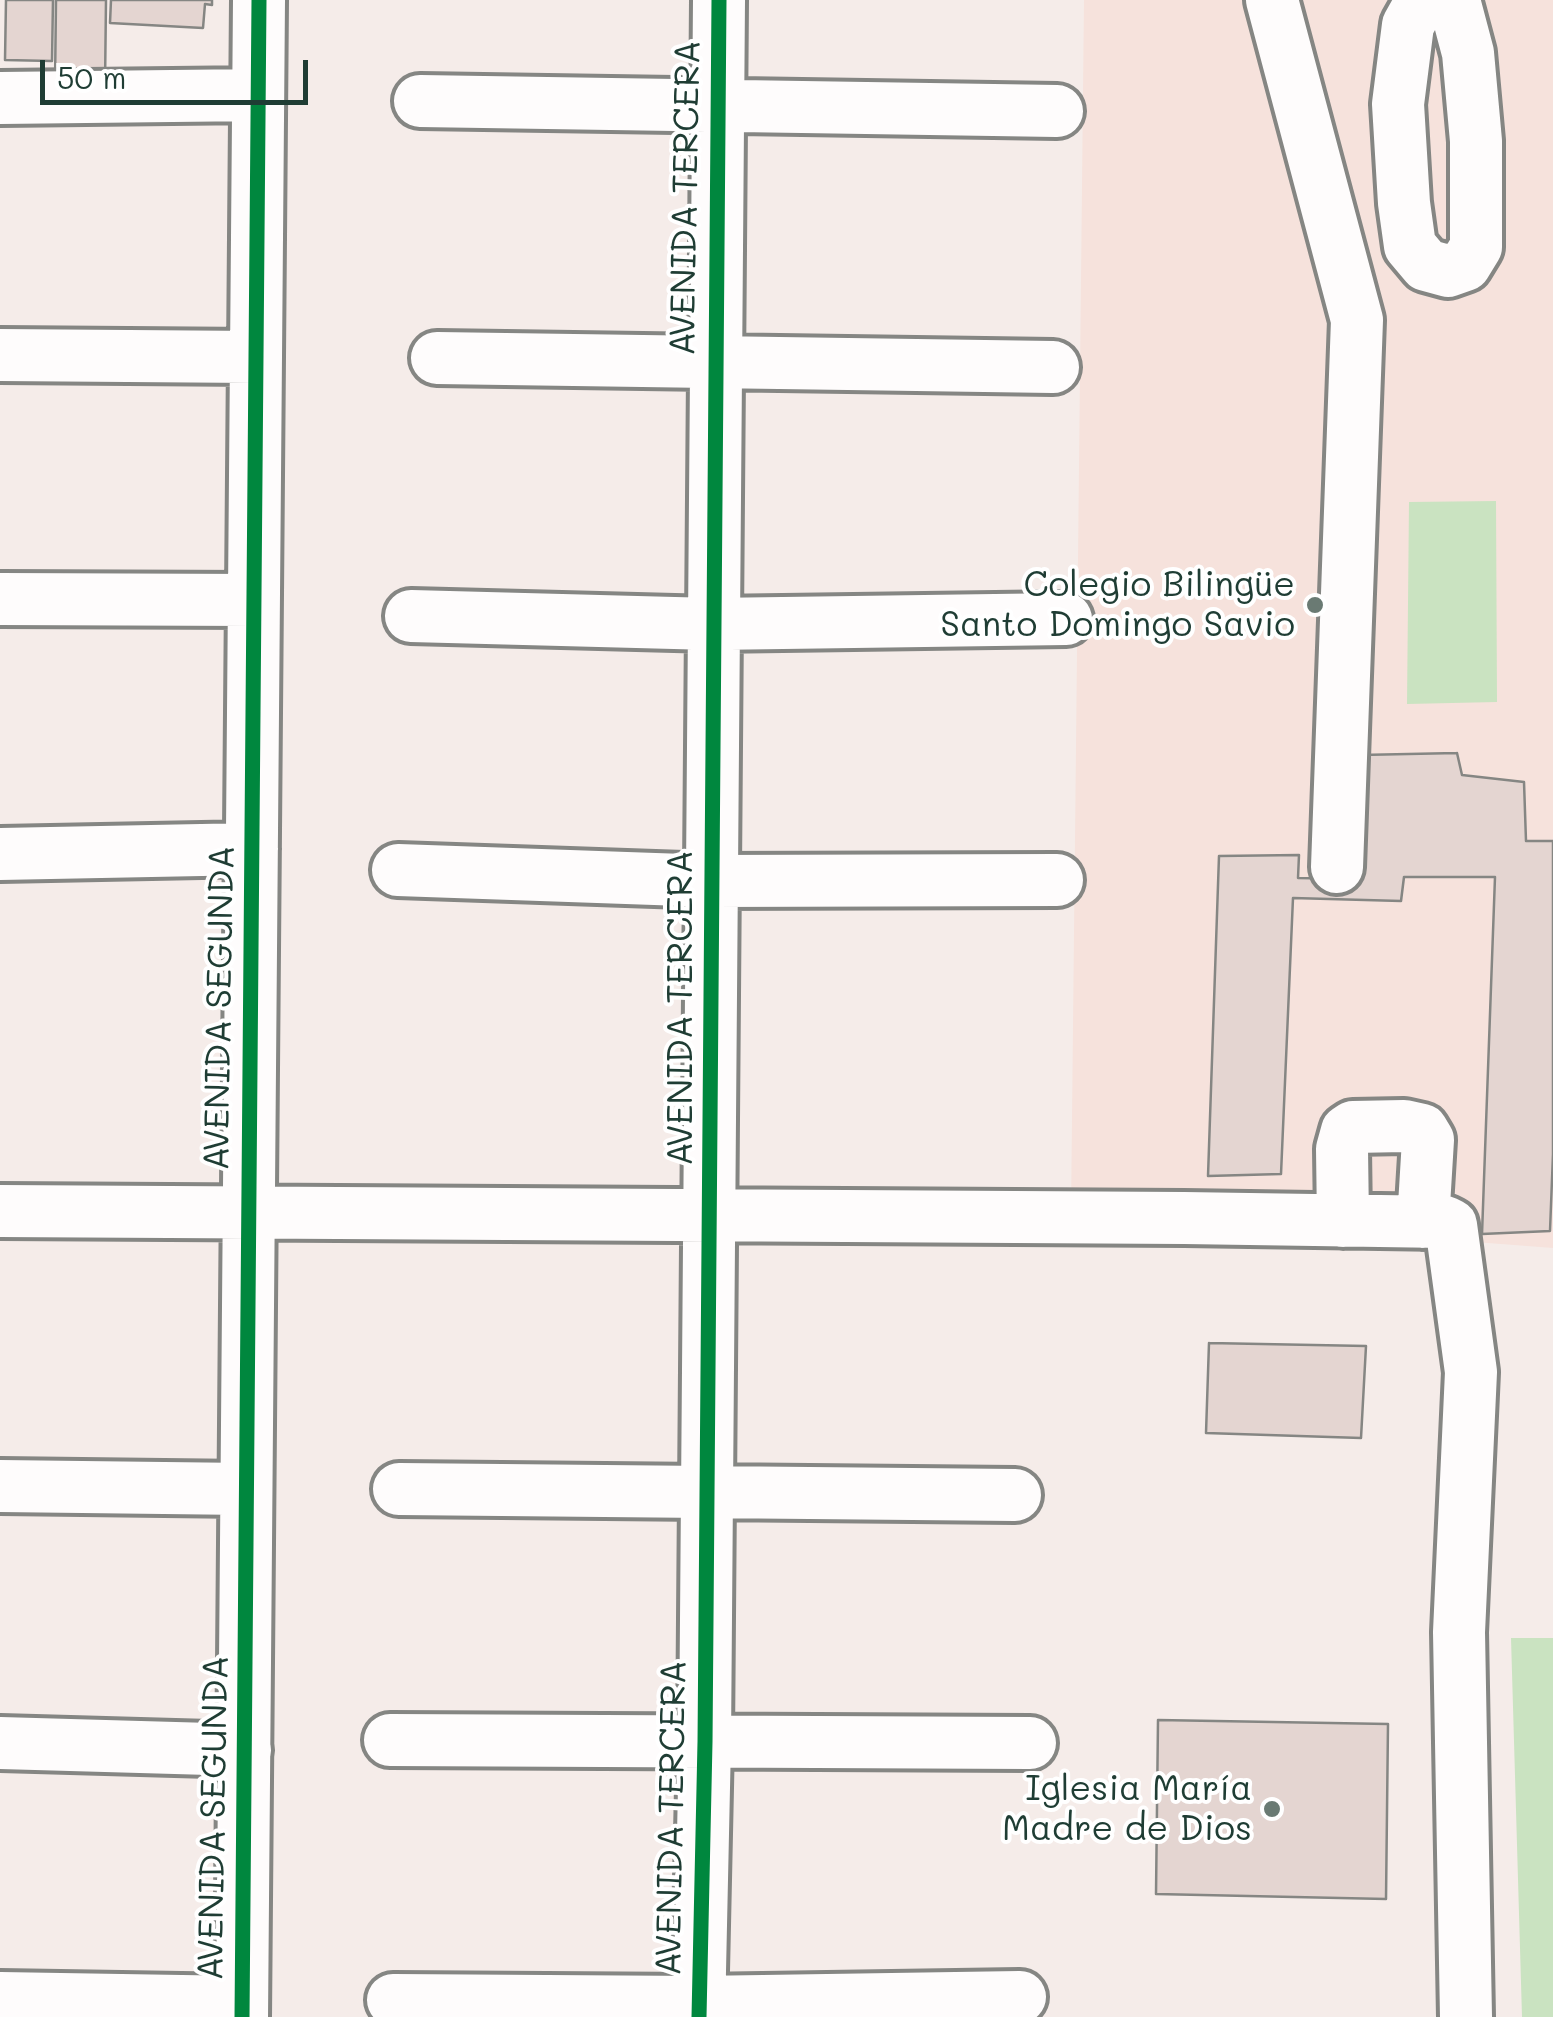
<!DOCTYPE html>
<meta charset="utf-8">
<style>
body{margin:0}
#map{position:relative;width:1553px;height:2017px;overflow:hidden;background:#f5ece9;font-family:Mali,sans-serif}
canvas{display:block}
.scale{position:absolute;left:40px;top:60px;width:268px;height:45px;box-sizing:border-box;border:5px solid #1f3d34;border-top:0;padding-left:12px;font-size:30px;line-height:35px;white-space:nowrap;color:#1f3d34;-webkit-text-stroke:8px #fff;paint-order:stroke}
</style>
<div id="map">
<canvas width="1553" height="2017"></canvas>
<div class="scale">50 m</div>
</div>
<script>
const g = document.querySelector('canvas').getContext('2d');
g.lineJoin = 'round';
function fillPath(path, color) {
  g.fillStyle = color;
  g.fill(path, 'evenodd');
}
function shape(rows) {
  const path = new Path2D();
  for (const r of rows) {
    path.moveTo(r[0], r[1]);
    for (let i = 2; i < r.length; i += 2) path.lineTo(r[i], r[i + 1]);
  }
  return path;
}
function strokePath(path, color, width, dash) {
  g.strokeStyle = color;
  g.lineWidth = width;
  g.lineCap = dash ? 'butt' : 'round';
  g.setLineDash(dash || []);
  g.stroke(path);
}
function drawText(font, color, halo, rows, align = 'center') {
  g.font = font + ' Mali,sans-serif';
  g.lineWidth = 8;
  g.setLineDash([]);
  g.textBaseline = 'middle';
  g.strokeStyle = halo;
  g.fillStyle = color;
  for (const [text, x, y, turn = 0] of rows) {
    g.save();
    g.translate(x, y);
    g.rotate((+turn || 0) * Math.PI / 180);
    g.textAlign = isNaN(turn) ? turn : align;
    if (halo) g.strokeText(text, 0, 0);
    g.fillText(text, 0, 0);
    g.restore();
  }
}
const built = shape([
 [1084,0,1553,0,1553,1248,1071,1211]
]);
const green = shape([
 [1496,501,1497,702,1407,704,1409,502],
 [1511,1638,1553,1638,1553,2017,1522,2017]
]);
const building = shape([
 [6,0,53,0,52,61,5,60,6,0],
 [56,0,106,0,105,86,55,85,56,0],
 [111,0,212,0,212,5,205,4,203,28,110,23,111,0],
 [1457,753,1462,775,1524,782,1526,841,1553,841,1553,1154,1550,1231,1482,1234,1495,877,1404,877,1401,901,1293,898,1281,1174,1208,1176,1219,856,1299,855,1298,878,1359,879,1360,755,1457,753],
 [1209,1343,1366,1346,1361,1438,1206,1433,1209,1343],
 [1158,1720,1388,1724,1386,1899,1156,1894,1158,1720]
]);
const minor = shape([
 [1272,0,1357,320,1337,867],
 [1422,0,1408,25,1398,104,1404,203,1410,246,1426,265,1448,271,1465,265,1476,247,1476,141,1468,53,1454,0],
 [0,98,258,95],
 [420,101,1057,111],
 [0,355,256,357],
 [437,358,1053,367],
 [0,599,254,600],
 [411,616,712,624,1066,619],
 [0,854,252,849],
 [398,870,712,881,1057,880],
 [0,1211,1184,1218,1445,1222,1451,1225,1471,1372,1459,1632,1466,2017],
 [1343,1221,1342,1149,1347,1131,1353,1127,1404,1126,1422,1130,1428,1140,1423,1222],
 [0,1486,246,1489],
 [399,1489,1015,1495],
 [390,1740,1030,1743],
 [0,1743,245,1750],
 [0,1998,242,2002],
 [393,2000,699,2002,1020,1997],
 [242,2017,259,0],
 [699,2017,705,1742,719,0]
]);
const cycleway = shape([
 [242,2017,259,0],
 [699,2017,705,1742,719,0]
]);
const markers = [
 [1315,605,10,"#6a7a73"],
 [1272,1809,10,"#6a7a73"]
];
const streetNames = [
 ["AVENIDA TERCERA",686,198,-89],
 ["AVENIDA SEGUNDA",220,1008,-89],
 ["AVENIDA TERCERA",681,1008,-90],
 ["AVENIDA SEGUNDA",214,1818,-89],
 ["AVENIDA TERCERA",672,1818,-89]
];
const poiNames = [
 ["Colegio Bilingüe",1295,585],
 ["Santo Domingo Savio",1295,625],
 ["Iglesia María",1252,1789],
 ["Madre de Dios",1252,1829]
];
fillPath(built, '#f6e2dc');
fillPath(green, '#cae3c1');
fillPath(building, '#e4d5d1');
strokePath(building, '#858683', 2.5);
strokePath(minor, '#858683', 60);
strokePath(minor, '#fefcfc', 52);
strokePath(cycleway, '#00873e', 15);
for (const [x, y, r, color] of markers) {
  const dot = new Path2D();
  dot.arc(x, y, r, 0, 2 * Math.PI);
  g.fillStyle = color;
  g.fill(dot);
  strokePath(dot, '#fff', 4);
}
drawText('35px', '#1f3d34', '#fff', streetNames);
drawText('35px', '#1f3d34', '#fff', poiNames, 'right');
</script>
